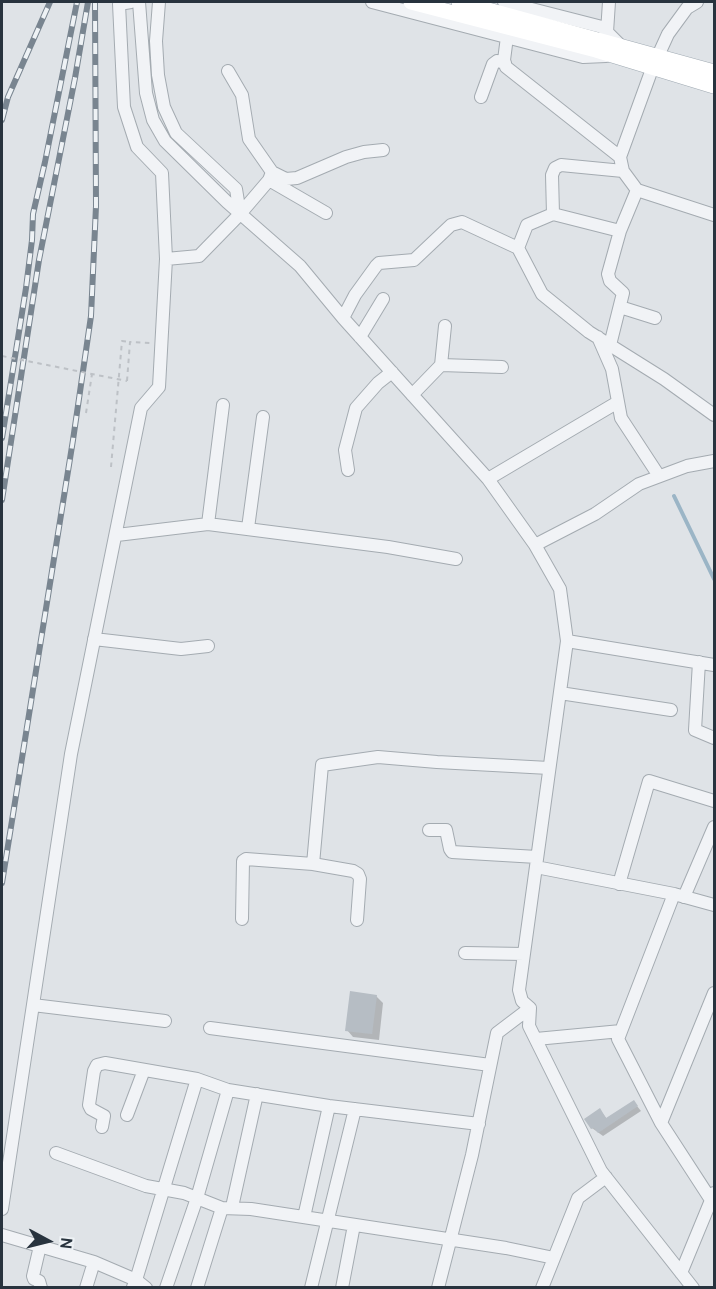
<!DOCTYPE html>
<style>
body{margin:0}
#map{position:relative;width:716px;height:1289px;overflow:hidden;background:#dfe3e7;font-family:Cabin,sans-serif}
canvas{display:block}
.frame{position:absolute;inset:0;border:3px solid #28333e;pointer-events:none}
.north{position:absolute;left:18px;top:1211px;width:60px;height:60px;-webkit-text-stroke:4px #eef2f5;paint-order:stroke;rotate:97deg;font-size:16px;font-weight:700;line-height:24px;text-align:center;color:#28333e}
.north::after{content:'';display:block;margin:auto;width:21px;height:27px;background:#28333e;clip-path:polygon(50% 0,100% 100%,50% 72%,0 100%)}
</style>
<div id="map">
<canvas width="716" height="1289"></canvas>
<div class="frame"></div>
<div class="north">N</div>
</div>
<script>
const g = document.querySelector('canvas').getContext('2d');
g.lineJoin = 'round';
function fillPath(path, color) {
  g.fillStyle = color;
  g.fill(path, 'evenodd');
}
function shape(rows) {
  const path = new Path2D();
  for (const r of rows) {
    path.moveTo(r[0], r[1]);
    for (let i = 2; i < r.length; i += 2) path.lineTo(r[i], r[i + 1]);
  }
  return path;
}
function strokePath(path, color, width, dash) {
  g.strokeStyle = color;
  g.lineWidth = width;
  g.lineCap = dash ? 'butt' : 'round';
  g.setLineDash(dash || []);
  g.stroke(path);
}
const shadow = shape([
 [376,996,383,1003,379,1040,353,1037,347,1030],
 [637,1106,641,1111,603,1136,592,1128,600,1110,607,1119]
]);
const stream = shape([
 [674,496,714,579]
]);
const building = shape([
 [350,991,377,995,372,1034,345,1031],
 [634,1100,638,1106,598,1133,594,1128,591,1129,584,1119,600,1108,606,1118]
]);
const path = shape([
 [127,381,130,342,151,343],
 [86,413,92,374],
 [111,467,122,341,130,342]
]);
const minor = shape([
 [139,2,146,93,153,120,165,141,227,202,300,266,343,318,488,479,535,545,560,589,567,641,519,990,522,1001,530,1008,529,1026,601,1171,693,1288],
 [159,2,156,41,158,75,164,107,176,133,236,189,240,214],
 [372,2,583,57,606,56],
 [504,2,602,27,621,46],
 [697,2,687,8,668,34,652,69,620,157,623,171,637,190,714,215],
 [607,32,609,2],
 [507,37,504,60,506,67,620,157],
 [481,97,493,64,497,61,505,63],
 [272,172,286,179,297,178,346,157,364,152,383,150],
 [269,180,326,213],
 [553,214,552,175,555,168,561,165,623,171],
 [620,231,553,214,527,225,518,248,542,294,589,332,664,379,714,415],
 [166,259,199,256,240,214,269,180,272,172,249,139,242,95,228,71],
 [620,307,655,318],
 [343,318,355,295,376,266,379,263,414,260,451,225,462,222,518,248],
 [360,337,383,299],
 [598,337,612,369,621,418,659,476],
 [610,345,623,293,610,281,608,274,620,231,637,190],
 [441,365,502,367],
 [412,395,441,365,445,326],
 [348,470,345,450,356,408,378,383,392,372],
 [488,479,618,402],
 [208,524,223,405],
 [248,528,263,417],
 [117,535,208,524,388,547,456,559],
 [535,545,595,514,639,484,687,466,714,461],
 [94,639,181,649,208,646],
 [567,641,714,665],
 [699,662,695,730,714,738],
 [560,693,671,710],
 [429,830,446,830,450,849,452,852,537,857],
 [313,864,322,765,378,757,437,762,549,768],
 [536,867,674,894],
 [619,884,649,781,714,801],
 [684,897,714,827],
 [242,919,243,861,246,859,313,864,353,871,358,874,360,879,357,920],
 [465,953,524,954],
 [33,1005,165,1021],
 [210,1028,490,1065],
 [536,1039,621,1031],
 [127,1115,144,1070],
 [661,1123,618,1039,674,894,714,905],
 [102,1127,104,1116,91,1109,89,1105,94,1071,97,1065,105,1063,197,1079,228,1090,329,1106,479,1124],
 [56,1153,146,1186,184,1193,222,1208,251,1209,506,1248,554,1258],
 [711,1200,661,1123,714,993],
 [232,1207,257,1094],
 [2,1209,71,754,141,408,159,387,166,259,162,173,137,147,124,107,119,4,131,2],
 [304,1217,329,1106],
 [2,1235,94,1262],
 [40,1246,33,1276,34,1279,39,1281,41,1288],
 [681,1273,714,1193],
 [86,1288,94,1262,136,1280,133,1287],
 [146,1288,136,1280,197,1079],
 [166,1288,197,1198,228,1090],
 [197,1288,222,1208],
 [311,1288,355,1109],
 [342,1288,354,1225],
 [438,1288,472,1155,497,1033,530,1008],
 [542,1288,578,1198,606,1177]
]);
const major = shape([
 [411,2,596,50,714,86],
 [459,2,714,72]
]);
const rail = shape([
 [2,120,8,97,50,2],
 [2,438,26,288,32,240,33,214,45,162,77,2],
 [2,500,39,260,75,78,88,2],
 [2,883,73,440,91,316,96,206,95,2]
]);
const pathBridge = shape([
 [2,356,127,381]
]);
fillPath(shadow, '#0003');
strokePath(stream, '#9bb5c6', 4);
fillPath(building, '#b6bdc4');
strokePath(minor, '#a4abb1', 14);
strokePath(major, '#9fa9b2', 16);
strokePath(path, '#bdc1c6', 2, [4.5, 4.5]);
strokePath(minor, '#f1f3f6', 12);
strokePath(major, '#fff', 15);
strokePath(rail, '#798590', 6);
strokePath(rail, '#eef2f5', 4, [11]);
strokePath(pathBridge, '#bdc1c6', 2, [4.5, 4.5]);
</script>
